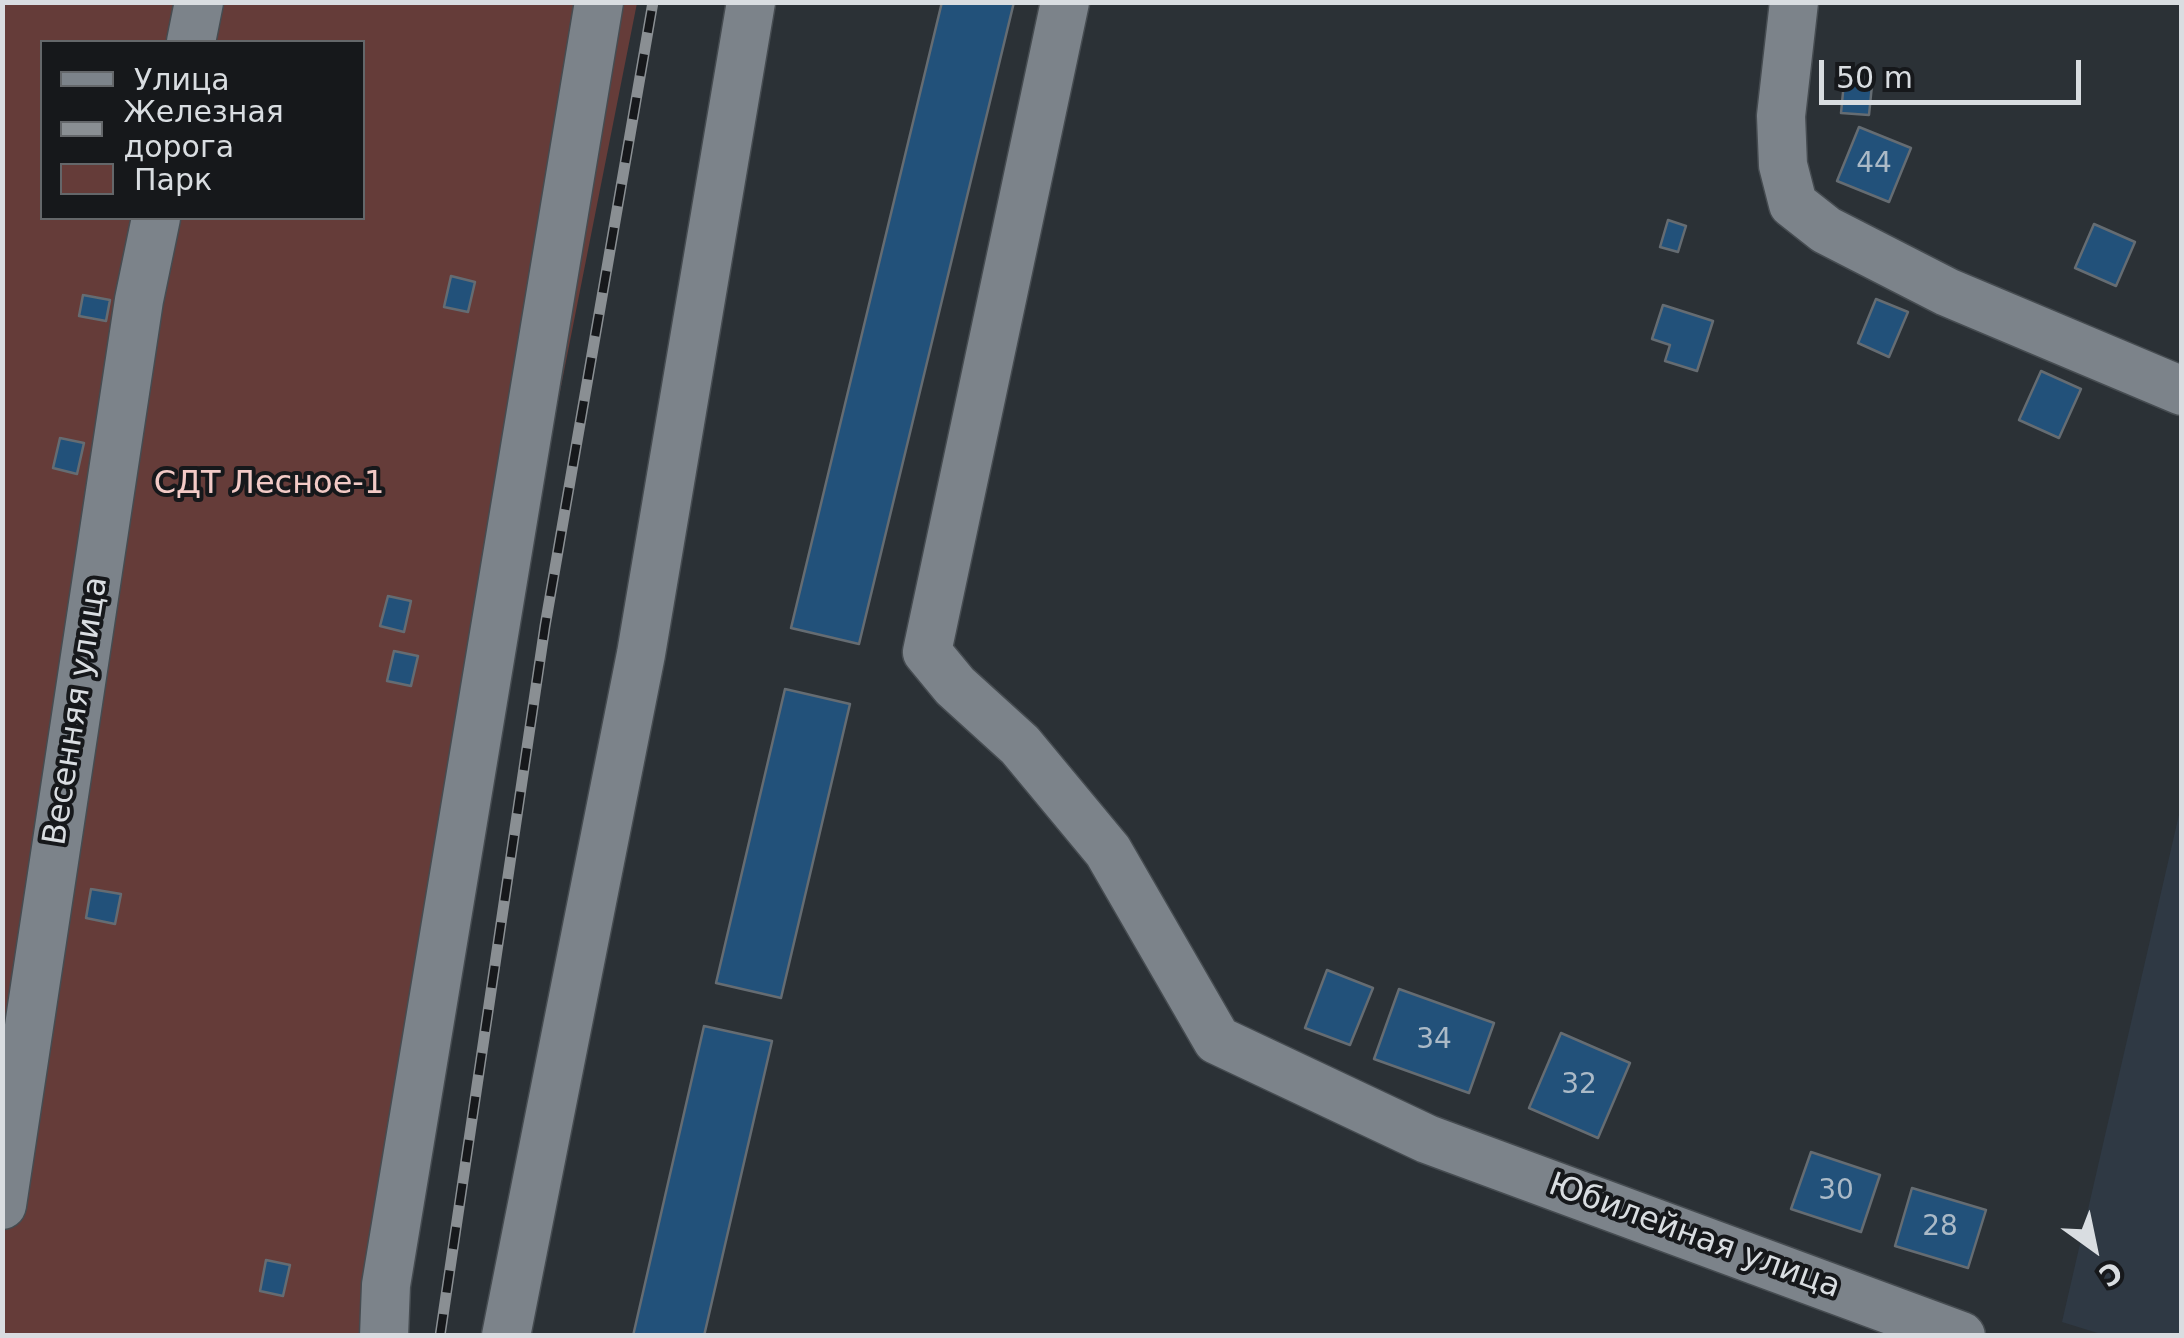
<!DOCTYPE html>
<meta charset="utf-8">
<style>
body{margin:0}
#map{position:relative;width:2184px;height:1338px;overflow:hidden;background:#2b3136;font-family:"DejaVu Sans",sans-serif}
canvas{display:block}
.frame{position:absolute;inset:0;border:5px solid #d9dde1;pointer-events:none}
.legend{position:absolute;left:40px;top:40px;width:325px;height:180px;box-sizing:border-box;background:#16181b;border:2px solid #64676a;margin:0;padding:12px 18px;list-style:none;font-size:30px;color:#d9dde1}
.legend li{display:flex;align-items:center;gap:20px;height:50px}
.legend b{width:50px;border:2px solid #64676a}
.north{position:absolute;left:2044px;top:1198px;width:100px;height:100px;-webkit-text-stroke:8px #16181b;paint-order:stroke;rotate:147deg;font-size:28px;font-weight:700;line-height:40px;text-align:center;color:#d9dde1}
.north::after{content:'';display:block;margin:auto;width:35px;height:45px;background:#d9dde1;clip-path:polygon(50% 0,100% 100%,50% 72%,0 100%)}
.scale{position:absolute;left:1819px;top:60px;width:262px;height:45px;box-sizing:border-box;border:5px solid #d9dde1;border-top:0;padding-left:12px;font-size:30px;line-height:35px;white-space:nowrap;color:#d9dde1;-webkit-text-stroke:8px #16181b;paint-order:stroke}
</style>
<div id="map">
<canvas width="2184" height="1338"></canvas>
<div class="frame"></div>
<ul class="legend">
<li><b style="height:12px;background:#7c838a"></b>Улица</li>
<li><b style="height:12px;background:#8a8f93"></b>Железная дорога</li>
<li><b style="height:28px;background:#653c39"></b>Парк</li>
</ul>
<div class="north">С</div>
<div class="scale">50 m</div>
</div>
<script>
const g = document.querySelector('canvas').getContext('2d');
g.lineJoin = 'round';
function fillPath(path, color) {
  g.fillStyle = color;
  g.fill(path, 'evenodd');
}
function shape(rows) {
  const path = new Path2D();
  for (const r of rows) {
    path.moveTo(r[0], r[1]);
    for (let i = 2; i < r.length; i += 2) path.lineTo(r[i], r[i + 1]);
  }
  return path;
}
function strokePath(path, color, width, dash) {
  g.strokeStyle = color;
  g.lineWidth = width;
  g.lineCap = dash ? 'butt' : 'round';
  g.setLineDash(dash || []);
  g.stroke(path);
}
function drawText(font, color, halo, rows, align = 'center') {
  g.font = font + ' "DejaVu Sans",sans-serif';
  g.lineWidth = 8;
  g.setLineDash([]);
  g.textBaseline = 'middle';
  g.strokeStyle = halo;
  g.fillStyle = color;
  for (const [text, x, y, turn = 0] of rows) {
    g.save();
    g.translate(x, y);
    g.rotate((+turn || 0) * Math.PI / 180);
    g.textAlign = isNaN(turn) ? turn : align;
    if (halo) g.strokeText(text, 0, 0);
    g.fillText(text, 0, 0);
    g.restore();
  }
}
const built = shape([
 [2181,806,2181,1335,2104,1335,2062,1322]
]);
const green = shape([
 [3,3,637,3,373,1335,3,1336],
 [42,42,362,42,362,218,42,218]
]);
const building = shape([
 [942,2,1014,2,859,644,791,628,942,2],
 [1844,82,1872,85,1869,115,1841,113,1844,82],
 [1859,127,1911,148,1889,202,1837,181,1859,127],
 [1668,220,1686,226,1678,252,1660,247,1668,220],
 [2094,224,2135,242,2116,286,2075,268,2094,224],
 [451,276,475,282,468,312,444,307,451,276],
 [83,295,110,300,106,321,79,316,83,295],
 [1876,299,1908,312,1889,357,1858,343,1876,299],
 [1663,305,1713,321,1697,371,1665,361,1670,345,1652,339,1663,305],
 [2041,371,2081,389,2059,438,2019,420,2041,371],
 [60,438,84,443,77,474,53,468,60,438],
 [388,596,411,601,404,632,380,626,388,596],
 [394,651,418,656,411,686,387,681,394,651],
 [785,689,850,704,781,998,716,983,785,689],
 [91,889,121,894,115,924,86,918,91,889],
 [1327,970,1373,988,1350,1045,1305,1028,1327,970],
 [1399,989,1494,1023,1469,1093,1374,1059,1399,989],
 [704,1026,772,1041,704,1336,633,1336,704,1026],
 [1561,1033,1630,1063,1598,1138,1529,1108,1561,1033],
 [1811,1152,1880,1175,1861,1232,1791,1209,1811,1152],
 [1912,1188,1986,1210,1968,1268,1895,1246,1912,1188],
 [266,1260,290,1265,283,1296,260,1291,266,1260]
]);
const minor = shape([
 [1065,2,927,652,955,686,1020,745,1108,851,1217,1040,1427,1139,1961,1336],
 [1794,2,1781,116,1783,165,1793,204,1826,230,1947,292,2182,391],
 [191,42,199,2],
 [2,1205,139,300,156,218],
 [384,1336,386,1285,599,2],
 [506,1336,641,654,751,2]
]);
const rail = shape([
 [440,1336,545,626,653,2]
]);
const numberNames = [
 ["44",1874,165],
 ["34",1434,1041],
 ["32",1579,1086],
 ["30",1836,1192],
 ["28",1940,1228]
];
const parkNames = [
 ["СДТ Лесное-1",269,485]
];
const streetNames = [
 ["Весенняя улица",77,711,-81],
 ["Юбилейная улица",1694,1237,20]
];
fillPath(built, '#2f3944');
fillPath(green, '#653c39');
fillPath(building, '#22517a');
strokePath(building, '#656c72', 2.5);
strokePath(minor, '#464c51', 51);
strokePath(minor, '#7c838a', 48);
strokePath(rail, '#8a8f93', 11);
strokePath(rail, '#16181b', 8, [22]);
drawText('28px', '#abbac7', null, numberNames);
drawText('32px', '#f2cac6', '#16181b', parkNames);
drawText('32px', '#d9dde1', '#16181b', streetNames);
</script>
